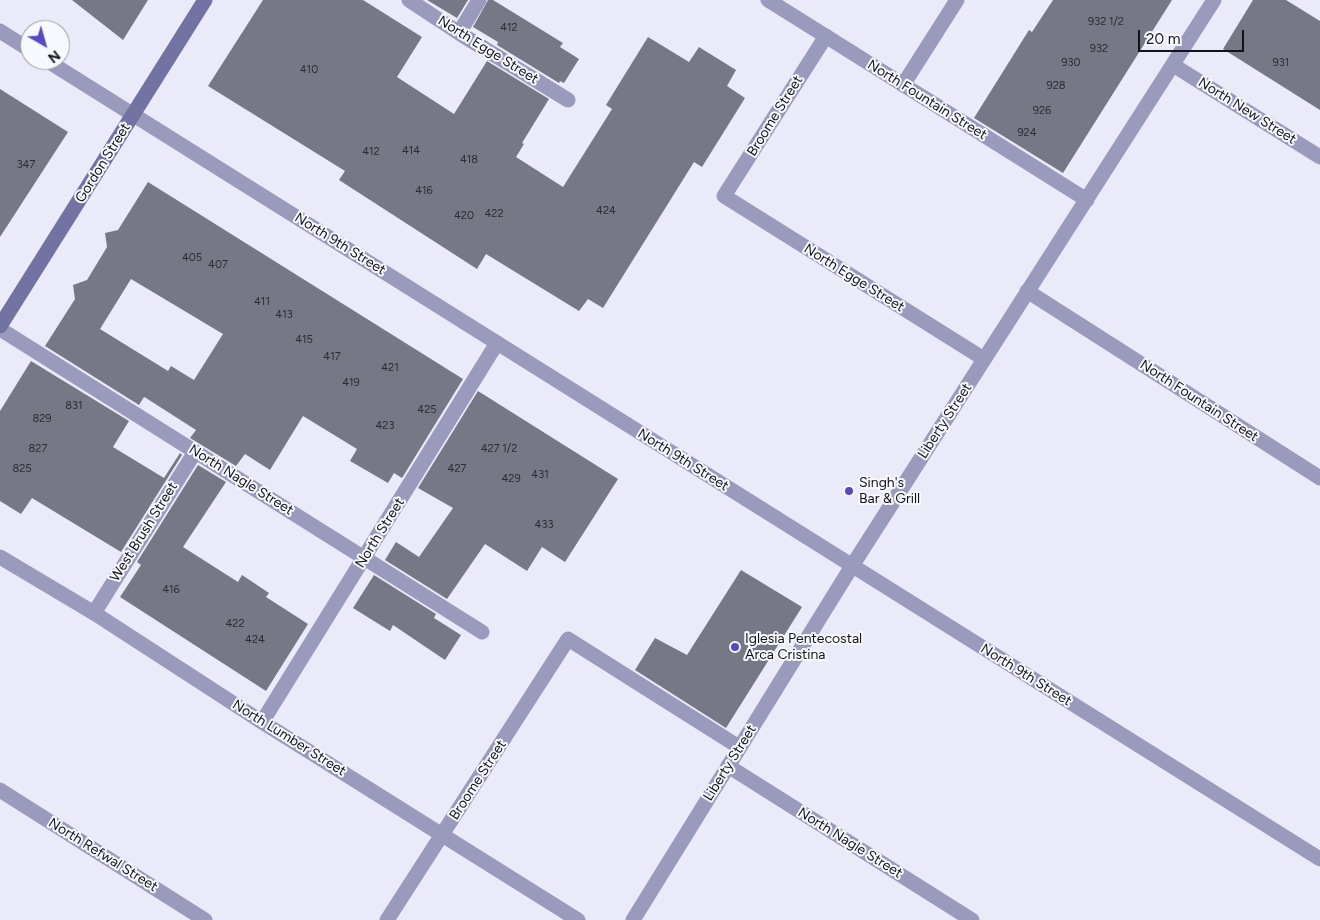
<!DOCTYPE html>
<style>
body{margin:0}
#map{position:relative;width:1320px;height:920px;overflow:hidden;background:#eaeaf9;font-family:Figtree,sans-serif}
canvas{display:block}
.north{position:absolute;left:20px;top:20px;width:50px;height:50px;box-sizing:border-box;background:#f8f8ff;border:1px solid #9c9ca3;border-radius:50%;rotate:142deg;font-size:14px;font-weight:700;line-height:20px;text-align:center;color:#121318}
.north::after{content:'';display:block;margin:auto;width:18px;height:22px;background:#5949c1;clip-path:polygon(50% 0,100% 100%,50% 72%,0 100%)}
.scale{position:absolute;left:1138px;top:30px;width:106px;height:22px;box-sizing:border-box;border:2px solid #121318;border-top:0;padding-left:6px;font-size:15px;line-height:18px;white-space:nowrap;color:#121318;-webkit-text-stroke:4px #f8f8ff;paint-order:stroke}
</style>
<div id="map">
<canvas width="1320" height="920"></canvas>
<div class="north">N</div>
<div class="scale">20 m</div>
</div>
<script>
const g = document.querySelector('canvas').getContext('2d');
g.lineJoin = 'round';
function fillPath(path, color) {
  g.fillStyle = color;
  g.fill(path, 'evenodd');
}
function shape(rows) {
  const path = new Path2D();
  for (const r of rows) {
    path.moveTo(r[0], r[1]);
    for (let i = 2; i < r.length; i += 2) path.lineTo(r[i], r[i + 1]);
  }
  return path;
}
function strokePath(path, color, width, dash) {
  g.strokeStyle = color;
  g.lineWidth = width;
  g.lineCap = dash ? 'butt' : 'round';
  g.setLineDash(dash || []);
  g.stroke(path);
}
function drawText(font, color, halo, rows, align = 'center') {
  g.font = font + ' Figtree,sans-serif';
  g.lineWidth = 4;
  g.setLineDash([]);
  g.textBaseline = 'middle';
  g.strokeStyle = halo;
  g.fillStyle = color;
  for (const [text, x, y, turn = 0] of rows) {
    g.save();
    g.translate(x, y);
    g.rotate((+turn || 0) * Math.PI / 180);
    g.textAlign = isNaN(turn) ? turn : align;
    if (halo) g.strokeText(text, 0, 0);
    g.fillText(text, 0, 0);
    g.restore();
  }
}
const building = shape([
 [72,0,148,0,123,40],
 [263,0,363,0,422,37,397,77,454,114,487,61,549,99,522,143,524,144,516,157,563,187,612,109,606,105,648,37,689,62,699,47,736,70,727,86,745,98,702,167,694,162,603,308,588,299,579,311,486,254,477,269,339,180,345,171,208,86],
 [427,0,468,0,457,18],
 [488,0,493,0,563,43,560,47,579,59,564,83,560,81,559,83,497,45,498,42,473,27],
 [1053,0,1172,0,1063,173,974,118,1029,30,1032,32],
 [1253,0,1286,0,1320,21,1320,110,1223,49],
 [0,89,68,132,0,237],
 [148,182,463,379,402,478,394,473,388,483,350,461,357,449,303,416,270,470,245,454,236,466,190,438,196,430,146,398,144,397,139,405,45,346,75,299,73,285,87,280,107,247,105,233,118,230],
 [131,279,223,334,194,380,171,366,168,371,100,329],
 [31,361,129,421,113,447,164,478,180,453,182,455,121,552,32,498,21,514,0,501,0,411],
 [478,391,618,479,565,562,542,547,527,571,485,544,447,599,385,560,396,542,419,557,453,508,418,488],
 [198,465,226,482,183,547,238,582,242,575,269,593,266,597,308,624,266,691,120,597,141,565,137,562],
 [741,570,802,607,726,728,635,670,655,638,687,655],
 [374,575,436,614,434,618,461,635,445,660,393,625,390,631,353,608]
]);
const lane = shape([
 [409,0,459,33,568,100],
 [459,33,479,0],
 [826,36,724,196,984,359],
 [903,85,957,0],
 [0,329,482,632],
 [94,613,195,452],
 [262,722,497,343],
 [728,766,972,920],
 [0,790,205,920],
 [387,920,568,639,739,747]
]);
const street = shape([
 [768,0,1087,200],
 [0,31,30,50],
 [46,60,1320,859],
 [1173,65,1320,157],
 [1027,291,1320,478],
 [0,557,94,613,262,722,578,920],
 [633,920,852,566,1214,0]
]);
const secondary = shape([
 [0,326,205,0]
]);
const markers = [
 [849,491,5,"#5949c1"],
 [735,647,5,"#5949c1"]
];
const numberNames = [
 ["932 1/2",1106,22],
 ["412",509,28],
 ["932",1099,49],
 ["930",1071,63],
 ["931",1281,63],
 ["410",309,70],
 ["928",1056,86],
 ["926",1042,111],
 ["924",1027,133],
 ["414",411,151],
 ["412",371,152],
 ["418",469,160],
 ["347",26,165],
 ["416",424,191],
 ["424",606,211],
 ["422",494,214],
 ["420",464,216],
 ["405",192,258],
 ["407",218,265],
 ["411",262,302],
 ["413",284,315],
 ["415",304,340],
 ["417",332,357],
 ["421",390,368],
 ["419",351,383],
 ["831",74,406],
 ["425",427,410],
 ["829",42,419],
 ["423",385,426],
 ["827",38,449],
 ["427 1/2",499,449],
 ["825",22,469],
 ["427",457,469],
 ["431",540,475],
 ["429",511,479],
 ["433",544,525],
 ["416",171,590],
 ["422",235,624],
 ["424",255,640]
];
const streetNames = [
 ["North Egge Street",488,50,32],
 ["North Fountain Street",927,100,32],
 ["North New Street",1247,111,32],
 ["Broome Street",775,116,-58],
 ["Gordon Street",103,163,-58],
 ["North 9th Street",340,244,32],
 ["North Egge Street",854,278,32],
 ["North Fountain Street",1199,401,33],
 ["Liberty Street",945,421,-57],
 ["North 9th Street",683,460,32],
 ["North Nagle Street",241,480,32],
 ["West Brush Street",144,532,-58],
 ["North Street",380,533,-58],
 ["North 9th Street",1026,675,32],
 ["North Lumber Street",289,738,32],
 ["Liberty Street",730,763,-58],
 ["Broome Street",478,780,-57],
 ["North Nagle Street",850,843,32],
 ["North Refwal Street",103,855,32]
];
const poiNames = [
 ["Singh's",859,483],
 ["Bar & Grill",859,499],
 ["Iglesia Pentecostal",745,639],
 ["Arca Cristina",745,655]
];
fillPath(building, '#777885');
strokePath(lane, '#9a9bbc', 15);
strokePath(street, '#9a9bbc', 15);
strokePath(secondary, '#7373a3', 15);
for (const [x, y, r, color] of markers) {
  const dot = new Path2D();
  dot.arc(x, y, r, 0, 2 * Math.PI);
  g.fillStyle = color;
  g.fill(dot);
  strokePath(dot, '#f8f8ff', 2);
}
drawText('11px', '#2b2c33', null, numberNames);
drawText('14px', '#121318', '#f8f8ff', streetNames);
drawText('14px', '#121318', '#f8f8ff', poiNames, 'left');
</script>
